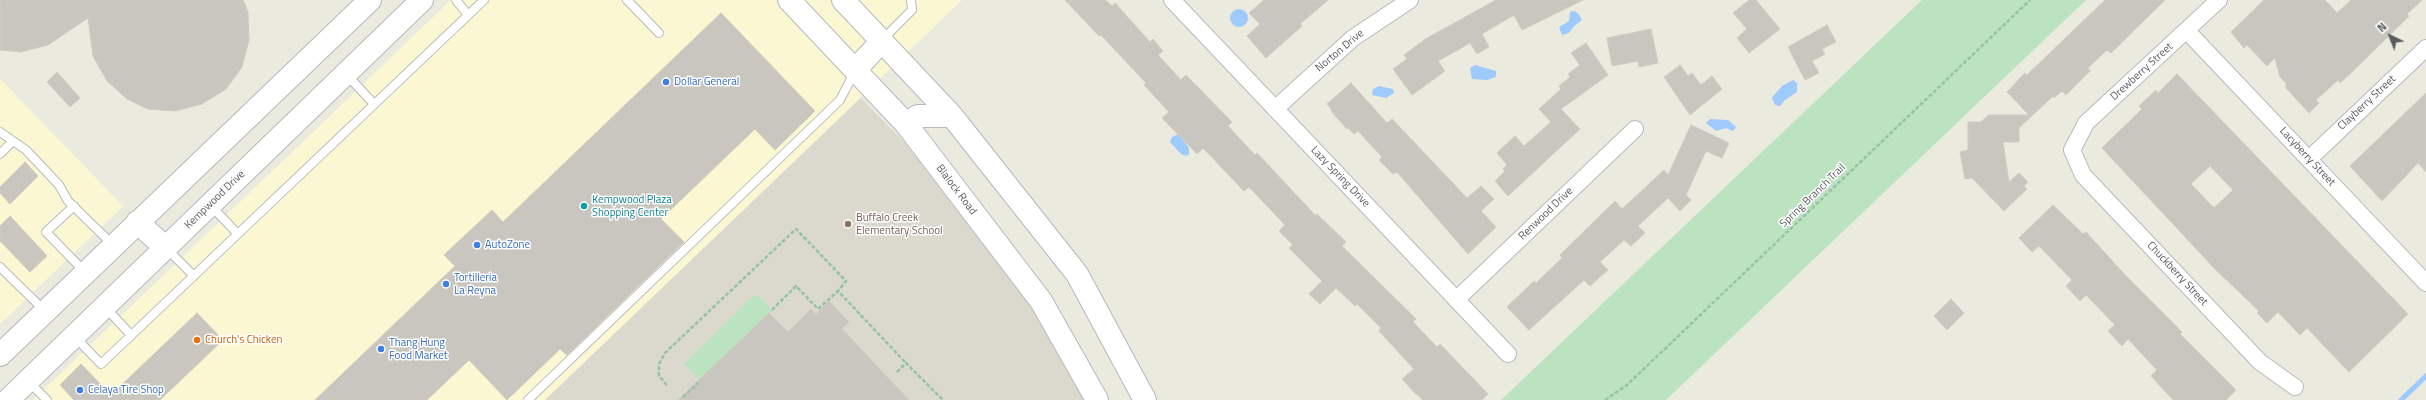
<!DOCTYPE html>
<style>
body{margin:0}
#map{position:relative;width:2426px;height:400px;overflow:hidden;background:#ebeadf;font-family:"Titillium Web",sans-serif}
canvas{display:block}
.north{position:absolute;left:2370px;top:16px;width:40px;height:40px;-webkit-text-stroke:3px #fff;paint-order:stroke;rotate:317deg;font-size:11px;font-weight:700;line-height:16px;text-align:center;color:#585b60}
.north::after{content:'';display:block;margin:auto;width:14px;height:18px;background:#585b60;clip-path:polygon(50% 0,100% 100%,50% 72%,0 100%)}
</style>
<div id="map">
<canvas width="2426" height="400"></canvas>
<div class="north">N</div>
</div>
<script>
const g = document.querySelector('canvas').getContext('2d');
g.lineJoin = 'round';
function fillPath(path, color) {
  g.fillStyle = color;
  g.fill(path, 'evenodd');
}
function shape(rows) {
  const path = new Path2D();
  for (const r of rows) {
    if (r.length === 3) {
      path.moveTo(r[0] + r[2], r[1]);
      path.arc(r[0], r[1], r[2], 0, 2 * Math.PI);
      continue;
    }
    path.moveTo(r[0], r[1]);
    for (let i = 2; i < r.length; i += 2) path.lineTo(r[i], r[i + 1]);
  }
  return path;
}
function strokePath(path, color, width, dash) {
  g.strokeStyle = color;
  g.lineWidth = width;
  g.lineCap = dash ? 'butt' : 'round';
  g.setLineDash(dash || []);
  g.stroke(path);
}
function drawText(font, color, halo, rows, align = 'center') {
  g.font = font + ' "Titillium Web",sans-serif';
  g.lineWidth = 3;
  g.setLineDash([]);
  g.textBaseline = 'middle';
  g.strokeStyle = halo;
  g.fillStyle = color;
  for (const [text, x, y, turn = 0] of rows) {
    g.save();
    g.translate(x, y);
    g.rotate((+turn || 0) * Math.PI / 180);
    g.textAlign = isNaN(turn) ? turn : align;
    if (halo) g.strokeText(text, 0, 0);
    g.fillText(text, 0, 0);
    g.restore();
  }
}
const commercial = shape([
 [451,0,962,0,545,400,33,400],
 [0,79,123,206,0,324]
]);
const education = shape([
 [861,98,905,143,1030,305,1084,400,545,400]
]);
const green = shape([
 [1922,0,2086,0,1666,400,1501,400],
 [753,296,758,296,772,310,699,380,684,364]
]);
const water = shape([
 [1239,18,9],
 [1574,11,1578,13,1582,20,1574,26,1569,33,1562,35,1559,27,1569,21,1570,12],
 [1475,65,1496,71,1496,77,1487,80,1472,79,1470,68],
 [1793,80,1797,83,1797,92,1785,100,1780,106,1775,105,1772,98,1775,94,1782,86],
 [1379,86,1393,89,1394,93,1386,98,1372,95,1373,89],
 [1710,119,1728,120,1736,127,1733,131,1726,128,1716,131,1706,123],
 [1179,134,1184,136,1182,139,1189,148,1189,154,1186,156,1181,154,1170,142,1172,137]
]);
const stream = shape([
 [2401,400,2426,376]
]);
const building = shape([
 [0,0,243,0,248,12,249,40,242,67,226,89,202,104,175,111,148,109,127,99,107,81,93,56,88,18,48,45,21,52,0,50,0,0],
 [1065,0,1105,0,1112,6,1115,3,1150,42,1153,39,1163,51,1158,55,1181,80,1186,75,1232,122,1228,126,1255,155,1257,153,1316,216,1317,214,1346,242,1342,246,1416,319,1413,322,1437,347,1440,344,1488,394,1482,400,1423,400,1415,393,1402,379,1414,369,1379,331,1381,328,1357,304,1355,306,1336,288,1320,304,1309,294,1322,281,1289,248,1293,245,1279,231,1285,225,1249,187,1244,191,1203,148,1197,154,1162,118,1169,112,1144,85,1146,83,1101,35,1099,36,1065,0],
 [1264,0,1328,0,1300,24,1302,26,1266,58,1247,36,1260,24,1249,13,1264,0],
 [1496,0,1583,0,1522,30,1514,15,1482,34,1489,47,1477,54,1470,43,1438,61,1445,71,1412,95,1393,69,1407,59,1404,55,1427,38,1496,0],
 [1749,0,1756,0,1780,29,1749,53,1737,38,1747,29,1733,13,1749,0],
 [2105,0,2165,0,2111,53,2107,50,2088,68,2090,71,2066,95,2062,91,2054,98,2053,96,2019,128,2019,142,2003,142,2009,182,2019,173,2028,182,2024,186,2027,189,2004,211,1972,178,1965,179,1960,152,1968,150,1968,122,1981,122,1989,115,2029,115,2007,92,2025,73,2027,75,2105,0],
 [2264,0,2325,0,2337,13,2351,0,2422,0,2407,14,2409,16,2352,72,2340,83,2338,80,2316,100,2319,103,2309,113,2286,88,2286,83,2280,77,2275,58,2267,66,2247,45,2244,48,2231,32,2264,0],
 [721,13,815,111,775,150,755,129,661,219,684,242,567,355,560,349,507,400,469,360,427,400,315,400,455,266,444,255,492,210,503,222,721,13],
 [1827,25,1836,42,1822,49,1825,54,1812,61,1819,73,1805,80,1788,47,1827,25],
 [1651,29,1658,63,1639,67,1638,61,1612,66,1607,38,1651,29],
 [1586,43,1608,75,1561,109,1580,129,1508,196,1495,181,1505,171,1503,169,1507,165,1497,153,1515,136,1524,146,1551,122,1539,109,1561,89,1559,86,1570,77,1568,74,1580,65,1571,53,1586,43],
 [1680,65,1688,76,1692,73,1701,85,1712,76,1722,89,1690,115,1664,77,1680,65],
 [57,72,80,98,70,107,47,82,57,72],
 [2177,74,2408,314,2349,372,2307,328,2300,335,2278,312,2267,323,2257,313,2259,311,2215,269,2102,148,2142,109,2139,106,2156,90,2158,93,2177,74],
 [2210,166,2233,190,2214,208,2191,184,2210,166],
 [1351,83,1387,123,1392,119,1467,198,1481,186,1494,199,1481,211,1496,227,1468,254,1397,172,1393,174,1379,160,1382,157,1358,131,1354,134,1348,128,1347,129,1331,111,1332,110,1327,104,1351,83],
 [2426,93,2426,172,2418,163,2382,201,2350,166,2426,93],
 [1691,125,1729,143,1722,158,1706,151,1686,195,1691,200,1680,211,1668,198,1638,226,1645,233,1631,246,1624,240,1600,262,1608,270,1590,286,1584,280,1529,330,1507,307,1534,281,1536,283,1562,258,1560,255,1615,201,1622,209,1664,170,1668,175,1691,125],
 [25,162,38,176,10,204,0,193,0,187,25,162],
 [2053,205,2083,234,2086,232,2127,277,2182,332,2180,334,2236,390,2226,400,2173,400,2151,376,2157,370,2128,339,2122,346,2108,331,2115,325,2086,295,2080,301,2066,286,2072,280,2039,246,2032,252,2019,238,2053,205],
 [10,216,47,256,30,272,0,241,0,226,10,216],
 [1951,299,1964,313,1947,330,1934,316,1951,299],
 [829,301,849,322,842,329,909,400,678,400,769,313,788,332,811,309,816,314,829,301],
 [197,313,223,340,160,400,74,400,60,385,81,364,111,395,197,313]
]);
const path = shape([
 [772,310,796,286,818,309,838,291,906,363],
 [897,372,906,363,943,400],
 [667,385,659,376,659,364,665,353,796,229,846,281,838,291],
 [683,397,698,383],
 [1605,400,1627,385,2030,0]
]);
const service = shape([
 [456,0,468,15],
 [627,0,659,33],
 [882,40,912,10,911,0],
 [346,74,374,104],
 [0,132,26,150,59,185,68,201,113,245],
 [0,154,12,142],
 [74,206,46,232,85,272],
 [211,206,238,234],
 [166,248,194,276],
 [0,267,45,311],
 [106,308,131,335],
 [74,336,101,364,484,0],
 [29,382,47,400],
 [528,400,840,100,855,71]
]);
const minor = shape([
 [1172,0,1508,354],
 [2219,0,2086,123,2072,150,2083,175,2260,362,2295,387],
 [2187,31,2426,283],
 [1275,109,1353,38,1410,0],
 [2309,159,2426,48],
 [1457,299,1635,129]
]);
const secondary = shape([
 [789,0,906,124,1041,301,1097,400],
 [843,0,952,116,1077,274,1145,400],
 [855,70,882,41],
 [906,124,918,116,952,116],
 [137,222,166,248],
 [0,355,370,0],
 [8,400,422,0]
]);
const markers = [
 [666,82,4,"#3f7fe0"],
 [584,206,4,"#0f9aa8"],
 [848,224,4,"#8d6e63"],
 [477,245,4,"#3f7fe0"],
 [446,284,4,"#3f7fe0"],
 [197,340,4,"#e8710a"],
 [381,349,4,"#3f7fe0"],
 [80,390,4,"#3f7fe0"]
];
const streetNames = [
 ["Norton Drive",1340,51,-40],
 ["Drewberry Street",2142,72,-42],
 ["Clayberry Street",2367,103,-43],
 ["Lacyberry Street",2307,157,47],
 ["Lazy Spring Drive",1340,177,46],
 ["Blalock Road",956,190,53],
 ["Spring Branch Trail",1813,196,-44],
 ["Kempwood Drive",215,200,-44],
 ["Renwood Drive",1546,214,-44],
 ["Chuckberry Street",2177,274,47]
];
const shopNames = [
 ["Dollar General",674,82],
 ["AutoZone",485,245],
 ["Tortilleria",454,278],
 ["La Reyna",454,291],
 ["Thang Hung",389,343],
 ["Food Market",389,356],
 ["Celaya Tire Shop",88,390]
];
const cultureNames = [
 ["Kempwood Plaza",592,200],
 ["Shopping Center",592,213]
];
const educationNames = [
 ["Buffalo Creek",856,218],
 ["Elementary School",856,231]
];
const foodNames = [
 ["Church's Chicken",205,340]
];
fillPath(commercial, '#fcf7d3');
fillPath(education, '#dbd9cd');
fillPath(green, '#bce3bf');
fillPath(water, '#9ecafc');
strokePath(stream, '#9ecafc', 5);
fillPath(building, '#c8c6bf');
strokePath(building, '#cfccbe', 1);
strokePath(service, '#b7b9be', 10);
strokePath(minor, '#b7b9be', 18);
strokePath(secondary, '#b5b8be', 24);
strokePath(path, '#95c3a7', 2.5, [4, 2]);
strokePath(service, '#fff', 8);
strokePath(minor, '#fff', 16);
strokePath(secondary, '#fff', 22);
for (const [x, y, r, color] of markers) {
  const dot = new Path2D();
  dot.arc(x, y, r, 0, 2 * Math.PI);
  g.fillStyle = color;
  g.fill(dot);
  strokePath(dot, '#fff', 1.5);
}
drawText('11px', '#585b60', '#fff', streetNames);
drawText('11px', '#366cbe', '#fff', shopNames, 'left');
drawText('11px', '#0d838f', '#fff', cultureNames, 'left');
drawText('11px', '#785e54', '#fff', educationNames, 'left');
drawText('11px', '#c56008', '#fff', foodNames, 'left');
</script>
